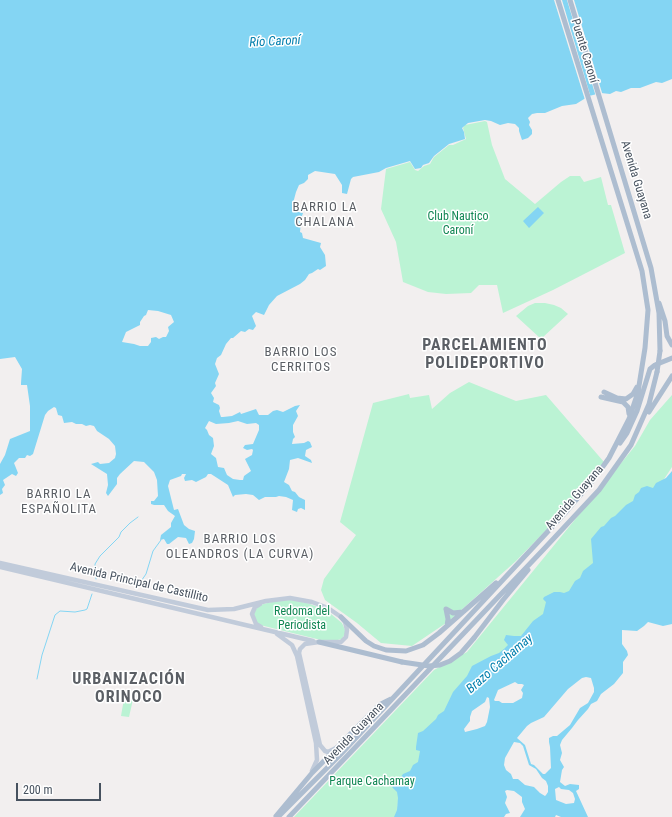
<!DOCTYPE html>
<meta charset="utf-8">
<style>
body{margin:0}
#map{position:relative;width:672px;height:817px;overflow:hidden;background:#f2efef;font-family:"Roboto Condensed",sans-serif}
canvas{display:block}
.scale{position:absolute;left:16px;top:783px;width:85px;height:18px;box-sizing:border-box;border:2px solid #46515e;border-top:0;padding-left:5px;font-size:12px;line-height:14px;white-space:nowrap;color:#46515e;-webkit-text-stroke:3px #fff;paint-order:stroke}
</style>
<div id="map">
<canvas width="672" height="817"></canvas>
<div class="scale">200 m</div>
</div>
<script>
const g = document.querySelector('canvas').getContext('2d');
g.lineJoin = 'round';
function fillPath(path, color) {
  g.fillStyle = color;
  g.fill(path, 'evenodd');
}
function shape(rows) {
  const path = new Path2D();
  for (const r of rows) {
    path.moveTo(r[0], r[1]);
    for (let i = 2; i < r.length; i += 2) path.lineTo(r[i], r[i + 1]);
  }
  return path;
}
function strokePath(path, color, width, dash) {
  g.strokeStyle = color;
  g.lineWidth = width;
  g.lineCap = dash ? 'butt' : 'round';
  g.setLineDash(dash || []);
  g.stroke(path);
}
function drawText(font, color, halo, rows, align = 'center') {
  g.font = font + ' "Roboto Condensed",sans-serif';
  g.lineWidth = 3;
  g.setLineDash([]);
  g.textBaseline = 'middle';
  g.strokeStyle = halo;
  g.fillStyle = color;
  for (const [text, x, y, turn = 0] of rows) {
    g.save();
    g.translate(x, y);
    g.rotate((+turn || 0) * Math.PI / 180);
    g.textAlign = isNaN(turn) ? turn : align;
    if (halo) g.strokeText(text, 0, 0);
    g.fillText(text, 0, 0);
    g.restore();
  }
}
const green = shape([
 [485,121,487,122,492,145,505,179,535,204,561,182,570,176,580,176,584,182,601,177,608,205,611,205,625,253,553,290,503,313,497,285,479,285,471,293,446,294,428,292,403,282,396,242,381,209,386,169,410,162,415,170,418,171,424,166,430,164,434,157,449,145,453,145,466,139,463,128,465,125],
 [535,303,545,303,554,305,561,308,568,314,542,338,540,338,516,316,528,306],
 [469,382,516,401,546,395,604,462,556,520,516,561,449,621,412,646,381,643,357,623,325,600,321,590,324,579,356,535,340,522,373,403,409,394,410,398,429,395,432,409,450,393],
 [672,395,672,467,657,490,595,565,425,761,398,801,397,817,294,817,434,670,467,652,635,446,650,420],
 [278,600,293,600,307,603,321,608,331,614,342,623,346,632,342,639,329,642,256,624,253,613,255,610,260,605],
 [125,693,134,695,129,717,121,716]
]);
const water = shape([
 [0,0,672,0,672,79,662,83,656,82,640,88,631,88,621,92,616,91,610,94,601,93,589,96,576,104,562,106,545,113,537,113,532,114,528,118,530,122,529,125,532,130,532,134,528,138,522,140,519,131,519,128,515,124,508,123,500,125,491,121,485,120,468,123,462,128,464,132,465,139,449,144,434,156,429,163,423,165,421,168,415,169,410,161,386,168,379,172,353,177,351,179,347,194,342,193,342,185,335,174,315,171,308,175,308,179,304,183,299,185,296,192,292,207,292,210,295,211,303,213,302,216,299,218,299,221,301,222,300,232,302,233,303,238,321,243,320,247,325,255,326,266,320,270,318,269,312,273,309,274,305,280,300,284,277,296,269,305,264,315,256,312,252,316,256,326,253,330,249,329,245,332,241,331,233,338,231,338,226,344,221,355,217,358,215,364,219,374,215,383,216,386,211,393,214,398,213,402,219,405,220,408,219,411,221,417,223,417,232,416,240,412,241,414,256,409,259,415,268,415,273,411,277,410,283,412,295,406,300,405,296,411,298,416,293,425,293,432,295,437,293,439,292,444,304,443,308,441,310,442,312,447,306,450,305,456,311,460,312,463,298,458,290,460,289,469,284,482,289,485,292,491,295,492,299,497,305,500,305,510,301,508,298,509,297,512,292,510,293,500,286,497,279,496,276,497,265,497,259,500,253,495,246,494,235,495,233,497,228,485,211,474,208,474,206,477,196,482,192,480,185,481,184,478,186,474,182,474,181,476,170,480,168,486,174,510,178,509,184,525,189,529,195,531,194,539,192,543,189,544,186,538,178,537,169,544,167,544,164,539,160,540,161,535,171,527,171,523,175,516,168,511,164,505,154,505,151,504,151,501,154,501,158,496,157,480,154,472,144,462,134,461,120,474,117,478,117,484,108,496,106,493,108,485,107,474,91,464,98,462,100,464,109,463,115,458,116,454,115,446,109,439,97,431,94,426,90,425,86,426,82,424,76,424,72,422,64,423,62,416,58,415,56,408,54,407,48,411,45,415,33,454,30,456,27,455,25,458,19,458,14,463,18,473,16,476,12,474,3,480,5,485,2,489,3,493,0,495,0,464,5,455,10,439,30,431,30,406,27,385,21,385,21,383,22,369,15,357,0,359],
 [148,310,158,311,171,315,174,322,168,327,169,331,166,337,163,337,159,339,156,337,151,338,151,342,148,346,140,346,134,344,122,342,126,332,140,325,140,322,144,316,146,315],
 [209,421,216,424,229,423,238,421,247,424,256,423,259,425,259,430,253,444,245,445,243,448,247,450,252,449,253,450,252,455,245,459,251,471,244,476,243,480,240,480,233,479,227,475,224,468,218,467,216,458,211,454,214,446,213,438,209,435,207,430,205,428],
 [538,207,544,213,529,228,523,221],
 [672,471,672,624,663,626,648,622,644,626,637,631,622,630,622,644,627,651,628,655,623,662,623,673,614,684,601,694,597,701,591,704,588,709,578,720,572,728,562,740,560,745,562,753,560,760,564,767,562,770,560,782,565,786,570,784,579,785,579,789,576,791,588,817,561,817,556,815,555,817,520,817,525,809,522,802,522,797,514,791,507,790,505,791,507,797,505,803,510,813,506,814,504,817,394,817,397,810,398,798,397,792,392,787,398,781,403,774,410,771,413,765,418,762,420,751,416,750,416,747,418,733,423,731,436,719,438,715,444,711,453,692,467,676,472,666,491,656,499,653,504,649,508,645,504,640,506,635,514,636,521,636,533,621,543,614,546,602,543,599,544,597,554,592,560,592,564,593,569,591,575,581,580,578,583,571,593,563,591,539,601,527,604,526,611,518,615,516,626,505,633,501,635,495,639,492,641,488,647,486,653,488,656,483,666,478],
 [586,677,591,678,594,688,594,692,588,703,580,708,570,725,557,736,553,736,549,738,549,742,550,747,551,768,545,774,543,774,534,765,531,764,525,745,517,738,527,726,531,723,544,717,568,689,582,678],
 [515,682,518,684,522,684,524,685,521,690,523,693,522,698,513,703,502,703,499,701,495,701,494,700,498,690],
 [487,697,489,698,490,707,487,722,485,726,477,729,465,732,464,729,470,721,470,717,472,711,485,702],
 [514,742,520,743,523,746,529,765,536,769,542,778,546,781,548,786,548,792,546,795,545,796,540,793,534,787,525,785,518,779,513,779,511,774,506,770,504,765,505,758],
 [559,787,561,789,569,790,573,793,575,799,574,803,566,804,556,800,555,789]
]);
const pier = shape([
 [554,0,562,0,591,98,585,100],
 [567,0,574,0,603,96,596,97]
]);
const stream = shape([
 [96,579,95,564,100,556,119,537,121,532,130,523,138,517],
 [137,587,146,574,153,551,161,540],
 [37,679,42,655,55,615,60,611,75,612,85,610,87,609,92,594]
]);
const secondary = shape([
 [0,563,208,610,234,609,266,601,290,598,312,602,328,608,341,617,345,622,347,630,346,637,341,642,319,642,305,644,300,649,299,653,320,745,325,751,328,752,336,748],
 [0,567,313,641],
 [260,604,255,607,252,614,256,624,261,627],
 [277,634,292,645,297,656,316,743,317,760,312,771]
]);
const primary = shape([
 [570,0,651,268,659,313,660,351],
 [659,303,665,321,667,336,672,345],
 [604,392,617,398,626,399,633,394,637,387],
 [601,397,623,402,628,407,629,414],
 [649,412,672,376],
 [620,443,627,433,637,411,650,369,655,365,672,358],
 [446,609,453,613,463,612],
 [446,609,448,619,447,626],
 [341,617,366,641,374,646,386,650,406,651,423,645,439,633,496,583],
 [474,638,503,600,528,570],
 [319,642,402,662],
 [276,816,312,773,379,705,391,699],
 [278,817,340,755,566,512,594,479,609,458,629,419,638,392,645,348,648,310,642,271,558,0],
 [289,817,542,551,599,490,631,445,649,404,657,372]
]);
const primaryBridge = shape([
 [657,372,660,351],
 [402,662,429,666,440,665,450,661,461,653,474,638]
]);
const streetNames = [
 ["Puente Caroní",584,51,73],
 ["Avenida Guayana",636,180,73],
 ["Avenida Guayana",575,498,-49],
 ["Avenida Principal de Castillito",139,583,13],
 ["Avenida Guayana",354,734,-46]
];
const parkNames = [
 ["Club Nautico",458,217],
 ["Caroní",458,231],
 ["Redoma del",302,612],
 ["Periodista",302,626],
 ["Parque Cachamay",372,782]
];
const waterNames = [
 ["Río Caroní",275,42,-3],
 ["Brazo Cachamay",500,664,-41]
];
const neighbourhoodNames = [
 ["BARRIO LA",325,208],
 ["CHALANA",325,223],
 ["BARRIO LOS",301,353],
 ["CERRITOS",301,368],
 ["BARRIO LA",59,495],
 ["ESPAÑOLITA",59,510],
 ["BARRIO LOS",240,540],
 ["OLEANDROS (LA CURVA)",240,555]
];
const districtNames = [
 ["PARCELAMIENTO",485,346],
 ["POLIDEPORTIVO",485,364],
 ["URBANIZACIÓN",129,680],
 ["ORINOCO",129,698]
];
fillPath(green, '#bbf3d4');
fillPath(water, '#84d5f3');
fillPath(pier, '#f2efef');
strokePath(stream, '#84d5f3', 1);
strokePath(secondary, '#c1cbda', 4.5);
strokePath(primary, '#adbdd0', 5);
strokePath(primaryBridge, '#adbdd0', 5);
drawText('12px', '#46515e', '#fff', streetNames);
drawText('12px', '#108653', '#fff', parkNames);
drawText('italic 13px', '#027fae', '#fff', waterNames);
g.letterSpacing = '1px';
drawText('13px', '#5b5f65', '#fff', neighbourhoodNames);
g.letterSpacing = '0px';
g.letterSpacing = '1px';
drawText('bold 16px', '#5b5f65', '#fff', districtNames);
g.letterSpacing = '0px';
</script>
